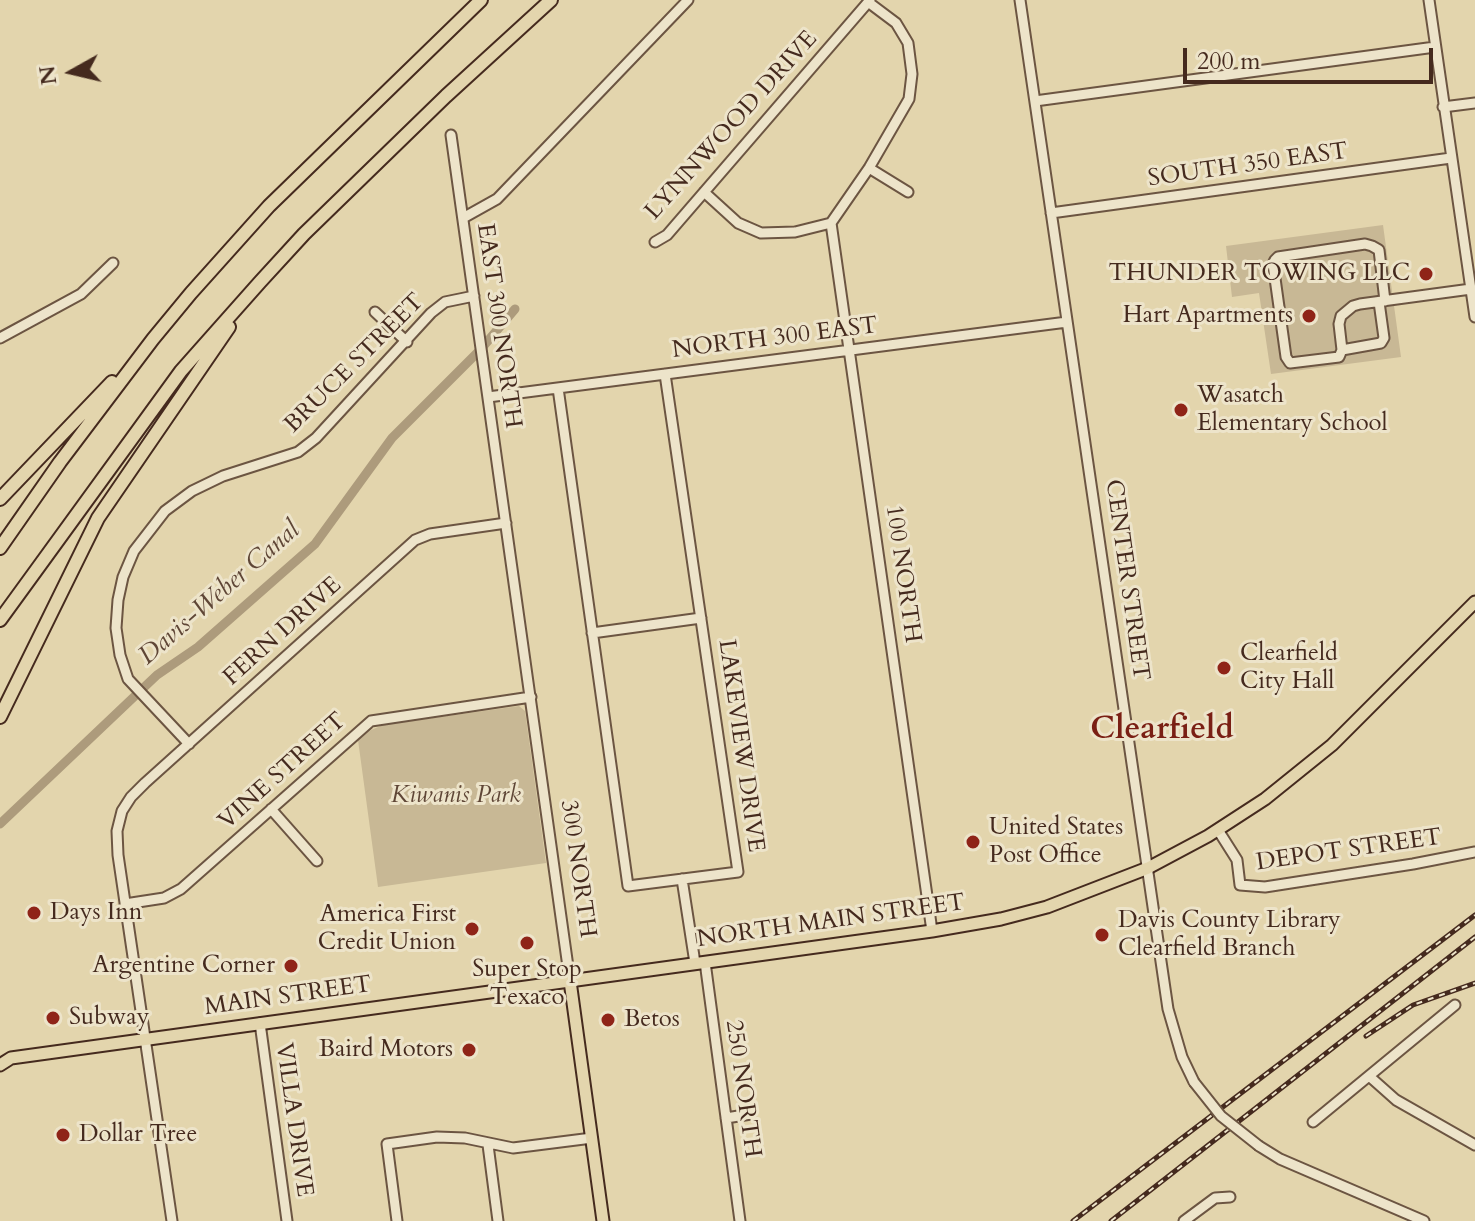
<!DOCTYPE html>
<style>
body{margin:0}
#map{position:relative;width:1475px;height:1221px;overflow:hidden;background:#e3d5ad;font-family:Cardo,serif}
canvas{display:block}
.north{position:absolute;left:32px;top:32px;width:80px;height:80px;-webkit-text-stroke:6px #ede4ca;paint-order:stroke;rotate:262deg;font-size:22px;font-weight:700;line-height:32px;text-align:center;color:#452a1e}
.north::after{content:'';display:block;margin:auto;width:28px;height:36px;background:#452a1e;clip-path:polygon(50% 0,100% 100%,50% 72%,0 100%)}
.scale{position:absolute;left:1183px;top:48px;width:250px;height:36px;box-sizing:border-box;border:4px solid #452a1e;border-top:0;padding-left:10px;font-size:24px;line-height:28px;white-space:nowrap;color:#452a1e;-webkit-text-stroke:6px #ede4ca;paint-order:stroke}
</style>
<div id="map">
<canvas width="1475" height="1221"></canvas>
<div class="north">N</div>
<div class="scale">200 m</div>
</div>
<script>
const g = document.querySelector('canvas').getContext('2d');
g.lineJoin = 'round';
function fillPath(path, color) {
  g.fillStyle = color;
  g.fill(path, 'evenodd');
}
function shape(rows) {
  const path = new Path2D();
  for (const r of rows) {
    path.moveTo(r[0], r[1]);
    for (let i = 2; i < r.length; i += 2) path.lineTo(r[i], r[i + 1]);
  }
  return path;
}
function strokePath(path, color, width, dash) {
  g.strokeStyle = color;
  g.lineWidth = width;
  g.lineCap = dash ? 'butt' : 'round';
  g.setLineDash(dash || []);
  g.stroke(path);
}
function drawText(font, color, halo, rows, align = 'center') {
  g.font = font + ' Cardo,serif';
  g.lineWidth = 6;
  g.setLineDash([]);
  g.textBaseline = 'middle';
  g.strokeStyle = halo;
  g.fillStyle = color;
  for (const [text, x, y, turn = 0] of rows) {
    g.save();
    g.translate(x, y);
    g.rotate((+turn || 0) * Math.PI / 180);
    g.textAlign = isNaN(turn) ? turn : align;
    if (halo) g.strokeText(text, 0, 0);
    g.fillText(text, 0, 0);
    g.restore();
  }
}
const green = shape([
 [1383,225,1401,357,1271,374,1259,293,1232,297,1226,246],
 [519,706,525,711,546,863,378,887,358,740,371,730,383,725]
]);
const canal = shape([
 [0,824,157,675,198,647,315,544,392,438,481,349,515,309]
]);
const minor = shape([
 [1020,0,1168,1009,1182,1057,1194,1082],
 [1429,0,1475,317],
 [1035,101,1435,47],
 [1443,107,1475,103],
 [451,135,570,981],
 [869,168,908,192],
 [704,192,738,223,761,233,795,232,831,223,869,168,909,99,912,74,908,43,896,23,868,2],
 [1051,213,1451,158],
 [463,218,497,199,688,0],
 [831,223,932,931],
 [655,242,667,235,870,0],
 [1379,302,1384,338,1381,343,1342,350,1339,324,1341,316,1353,306,1360,304,1471,289],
 [375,312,407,342],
 [0,338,81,294,113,263],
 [1342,350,1339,357,1290,363,1286,357,1273,264,1275,260,1278,257,1365,244,1372,246,1379,250,1385,301],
 [558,388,628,886,738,872,665,374],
 [488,397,1067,322],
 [592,633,701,618],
 [189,744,128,679,120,655,116,628,118,600,123,577,134,551,165,511,192,491,223,476,298,452,316,438,431,313,445,302,474,296],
 [271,809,317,861],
 [1218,830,1237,860,1240,885,1265,887,1413,864,1475,852],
 [682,879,695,963],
 [125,904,164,898,181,889,371,721,531,697],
 [705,962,740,1221],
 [260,1023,287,1221],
 [1369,1076,1396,1100,1475,1145],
 [726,1118,751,1114],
 [1313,1122,1455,1005],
 [488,1145,498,1221],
 [1259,1146,1280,1159,1424,1221],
 [172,1221,118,855,117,831,122,811,131,797,145,783,415,540,430,534,506,523],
 [397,1221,387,1144,437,1137,465,1138,513,1148,592,1138],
 [1184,1221,1215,1198,1230,1197]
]);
const major = shape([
 [570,981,603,1221],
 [0,1065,11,1058,932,931,1001,919,1047,907,1148,868,1208,836,1265,799,1332,745,1475,602]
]);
const highway = shape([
 [0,499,112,382],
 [0,548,60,462,153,339,191,293,269,206,481,0],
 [0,620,181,371,260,282,304,234,446,96,551,0],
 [0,717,98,518,229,327]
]);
const rail = shape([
 [1366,1036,1413,1005,1475,983],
 [1073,1221,1475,915],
 [1111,1221,1475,937]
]);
const minorBridge = shape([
 [1194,1082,1221,1116,1259,1146]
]);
const markers = [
 [1426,274,8,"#8f2418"],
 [1309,316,8,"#8f2418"],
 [1181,410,8,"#8f2418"],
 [1224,668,8,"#8f2418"],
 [973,842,8,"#8f2418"],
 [34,913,8,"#8f2418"],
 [472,929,8,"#8f2418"],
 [1102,935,8,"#8f2418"],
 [527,943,8,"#8f2418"],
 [291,966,8,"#8f2418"],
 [53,1018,8,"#8f2418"],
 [608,1020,8,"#8f2418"],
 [469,1050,8,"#8f2418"],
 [63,1135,8,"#8f2418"]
];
const streetNames = [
 ["LYNNWOOD DRIVE",732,126,-48],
 ["SOUTH 350 EAST",1248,166,-8],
 ["EAST 300 NORTH",498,326,82],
 ["NORTH 300 EAST",775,339,-7],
 ["BRUCE STREET",355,364,-45],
 ["100 NORTH",902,574,82],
 ["CENTER STREET",1126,580,82],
 ["FERN DRIVE",283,632,-42],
 ["LAKEVIEW DRIVE",740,746,82],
 ["VINE STREET",283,772,-42],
 ["DEPOT STREET",1349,851,-8],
 ["300 NORTH",577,869,82],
 ["NORTH MAIN STREET",831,922,-8],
 ["MAIN STREET",288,997,-8],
 ["250 NORTH",742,1089,82],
 ["VILLA DRIVE",293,1120,82]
];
const poiNames = [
 ["THUNDER TOWING LLC",1410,274,"right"],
 ["Hart Apartments",1293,316,"right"],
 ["Wasatch",1197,396],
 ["Elementary School",1197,424],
 ["Clearfield",1240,654],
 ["City Hall",1240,682],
 ["United States",989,828],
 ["Post Office",989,856],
 ["Days Inn",50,913],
 ["America First",456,915,"right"],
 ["Credit Union",456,943,"right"],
 ["Davis County Library",1118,921],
 ["Clearfield Branch",1118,949],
 ["Argentine Corner",275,966,"right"],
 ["Super Stop",527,970,"center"],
 ["Texaco",527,998,"center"],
 ["Subway",69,1018],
 ["Betos",624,1020],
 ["Baird Motors",453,1050,"right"],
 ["Dollar Tree",79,1135]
];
const parkNames = [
 ["Kiwanis Park",456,796]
];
const waterNames = [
 ["Davis-Weber Canal",220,594,-41]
];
const districtNames = [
 ["Clearfield",1162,731]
];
fillPath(green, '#c8b895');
strokePath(canal, '#ad9b7c', 9);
strokePath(minor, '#6c5542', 13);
strokePath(major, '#452a1e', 15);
strokePath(highway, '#452a1e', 16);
strokePath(minor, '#ede4ca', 9);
strokePath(major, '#e3d5ad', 11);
strokePath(highway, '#e3d5ad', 12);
strokePath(rail, '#452a1e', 5);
strokePath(rail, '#ede4ca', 2, [6]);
strokePath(minorBridge, '#6c5542', 13, []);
strokePath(minorBridge, '#ede4ca', 9);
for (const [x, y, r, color] of markers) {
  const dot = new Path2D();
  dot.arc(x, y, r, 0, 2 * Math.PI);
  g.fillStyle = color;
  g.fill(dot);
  strokePath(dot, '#ede4ca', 3);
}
drawText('24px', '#452a1e', '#ede4ca', streetNames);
drawText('24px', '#452a1e', '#ede4ca', poiNames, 'left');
drawText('italic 24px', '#5f4636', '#ede4ca', parkNames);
drawText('italic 26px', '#5f4636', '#ede4ca', waterNames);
drawText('bold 32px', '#7a1f14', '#ede4ca', districtNames);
</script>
